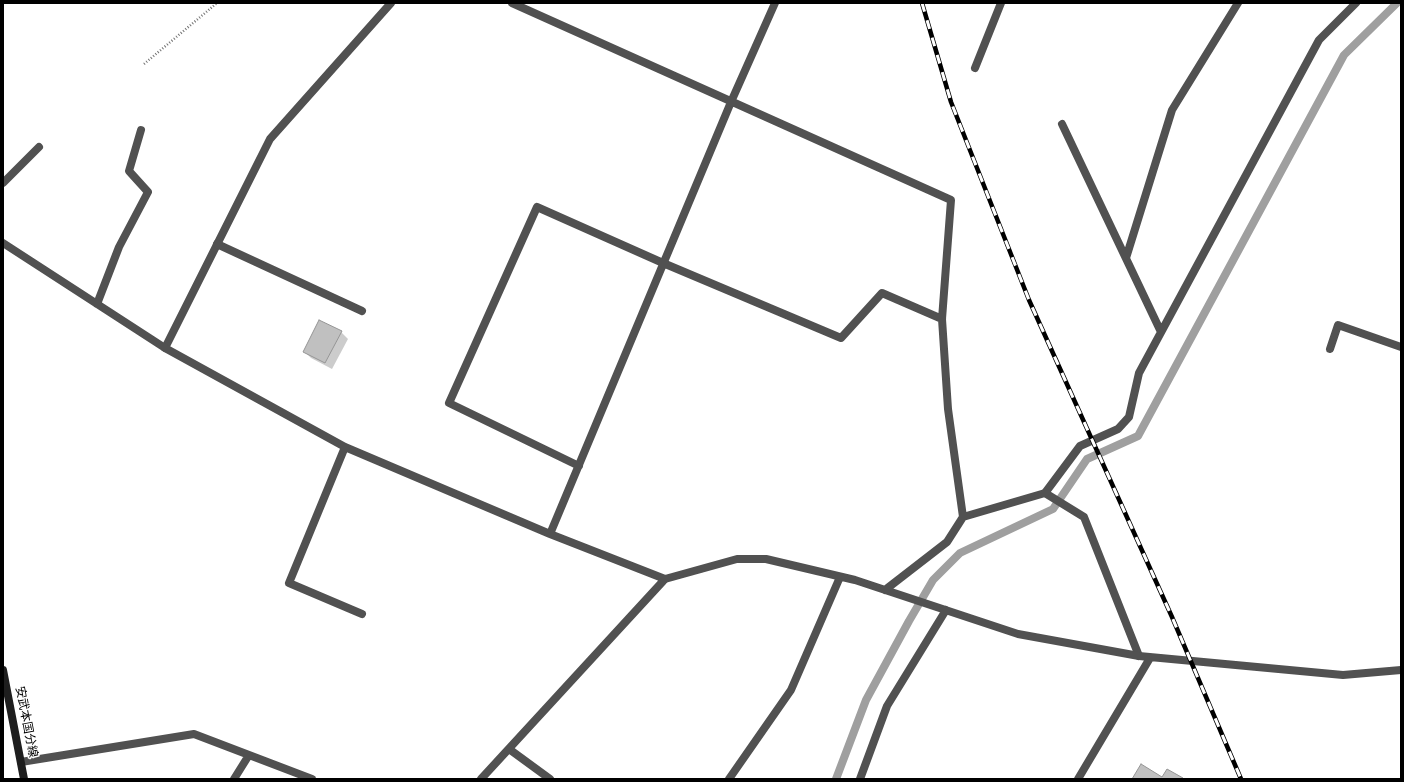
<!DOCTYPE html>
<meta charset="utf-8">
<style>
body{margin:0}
#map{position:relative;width:1404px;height:782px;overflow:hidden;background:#fff;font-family:"Archivo Narrow",sans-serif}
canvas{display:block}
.frame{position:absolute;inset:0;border:4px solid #000;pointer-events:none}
</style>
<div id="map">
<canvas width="1404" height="782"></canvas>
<div class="frame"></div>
</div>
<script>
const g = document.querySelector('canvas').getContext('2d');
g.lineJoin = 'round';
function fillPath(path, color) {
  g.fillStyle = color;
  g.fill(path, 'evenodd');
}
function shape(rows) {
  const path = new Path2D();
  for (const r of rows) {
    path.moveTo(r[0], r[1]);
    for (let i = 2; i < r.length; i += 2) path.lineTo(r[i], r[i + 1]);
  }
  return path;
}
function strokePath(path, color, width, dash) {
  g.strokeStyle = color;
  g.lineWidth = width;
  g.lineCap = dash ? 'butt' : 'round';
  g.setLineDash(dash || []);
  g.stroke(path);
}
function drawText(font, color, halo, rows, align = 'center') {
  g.font = font + ' "Archivo Narrow","Noto Sans JP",sans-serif';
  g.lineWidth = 3;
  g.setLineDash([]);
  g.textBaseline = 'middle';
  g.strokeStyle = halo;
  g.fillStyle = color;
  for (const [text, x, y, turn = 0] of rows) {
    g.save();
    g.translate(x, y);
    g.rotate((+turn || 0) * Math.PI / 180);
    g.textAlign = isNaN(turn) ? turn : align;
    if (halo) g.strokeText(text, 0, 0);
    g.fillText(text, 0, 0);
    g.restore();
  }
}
const shadow = shape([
 [341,332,348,339,332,369,311,358,304,351]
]);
const stream = shape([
 [836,779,866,700,909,621,933,580,960,553,1053,509,1087,459,1138,436,1344,55,1397,3]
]);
const building = shape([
 [319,320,342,331,325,363,303,352,319,320],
 [1141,764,1162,777,1167,769,1183,778,1182,779,1132,779,1141,764]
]);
const path = shape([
 [144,64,217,3]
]);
const lane = shape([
 [165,348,270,139,391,3],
 [1045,493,1084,517,1139,656],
 [21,762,194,734,312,779],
 [234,779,249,755]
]);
const street = shape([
 [512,3,951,200,942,319,948,409,963,517],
 [975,68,1001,3],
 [1062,124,1161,332],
 [3,183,39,147],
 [3,243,165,348,345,447,550,534,665,579],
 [217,244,362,311],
 [1126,258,1172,110,1238,3],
 [97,304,119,247,148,192,129,171,141,130],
 [1330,349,1338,325,1401,347],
 [345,447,289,583,362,614],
 [579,466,449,403,537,207,663,263,841,338,882,293,942,319],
 [550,534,731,102,775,3],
 [885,590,947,542,963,517,1045,493,1080,446,1118,429,1129,417,1139,373,1319,40,1356,3],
 [509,749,550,779],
 [481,779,665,579,737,559,766,559,855,580,1018,634,1139,656,1343,675,1401,670],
 [729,779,791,690,840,577],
 [860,779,887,706,946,610],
 [1078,779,1150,658]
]);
const secondary = shape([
 [3,670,24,779]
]);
const rail = shape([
 [922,3,951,102,1029,300,1172,617,1241,779]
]);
const streetNames = [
 ["安武本国分線",26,722,79]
];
fillPath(shadow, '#0003');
strokePath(stream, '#9f9f9f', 8);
fillPath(building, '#c0c0c0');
strokePath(building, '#959595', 1);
strokePath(path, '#737373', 2.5, [1, 2]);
strokePath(lane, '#515151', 8);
strokePath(street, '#515151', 8);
strokePath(secondary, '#1e1e1e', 8);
strokePath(rail, '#000', 4.5);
strokePath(rail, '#fff', 3, [9]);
drawText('12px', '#000', '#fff', streetNames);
</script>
